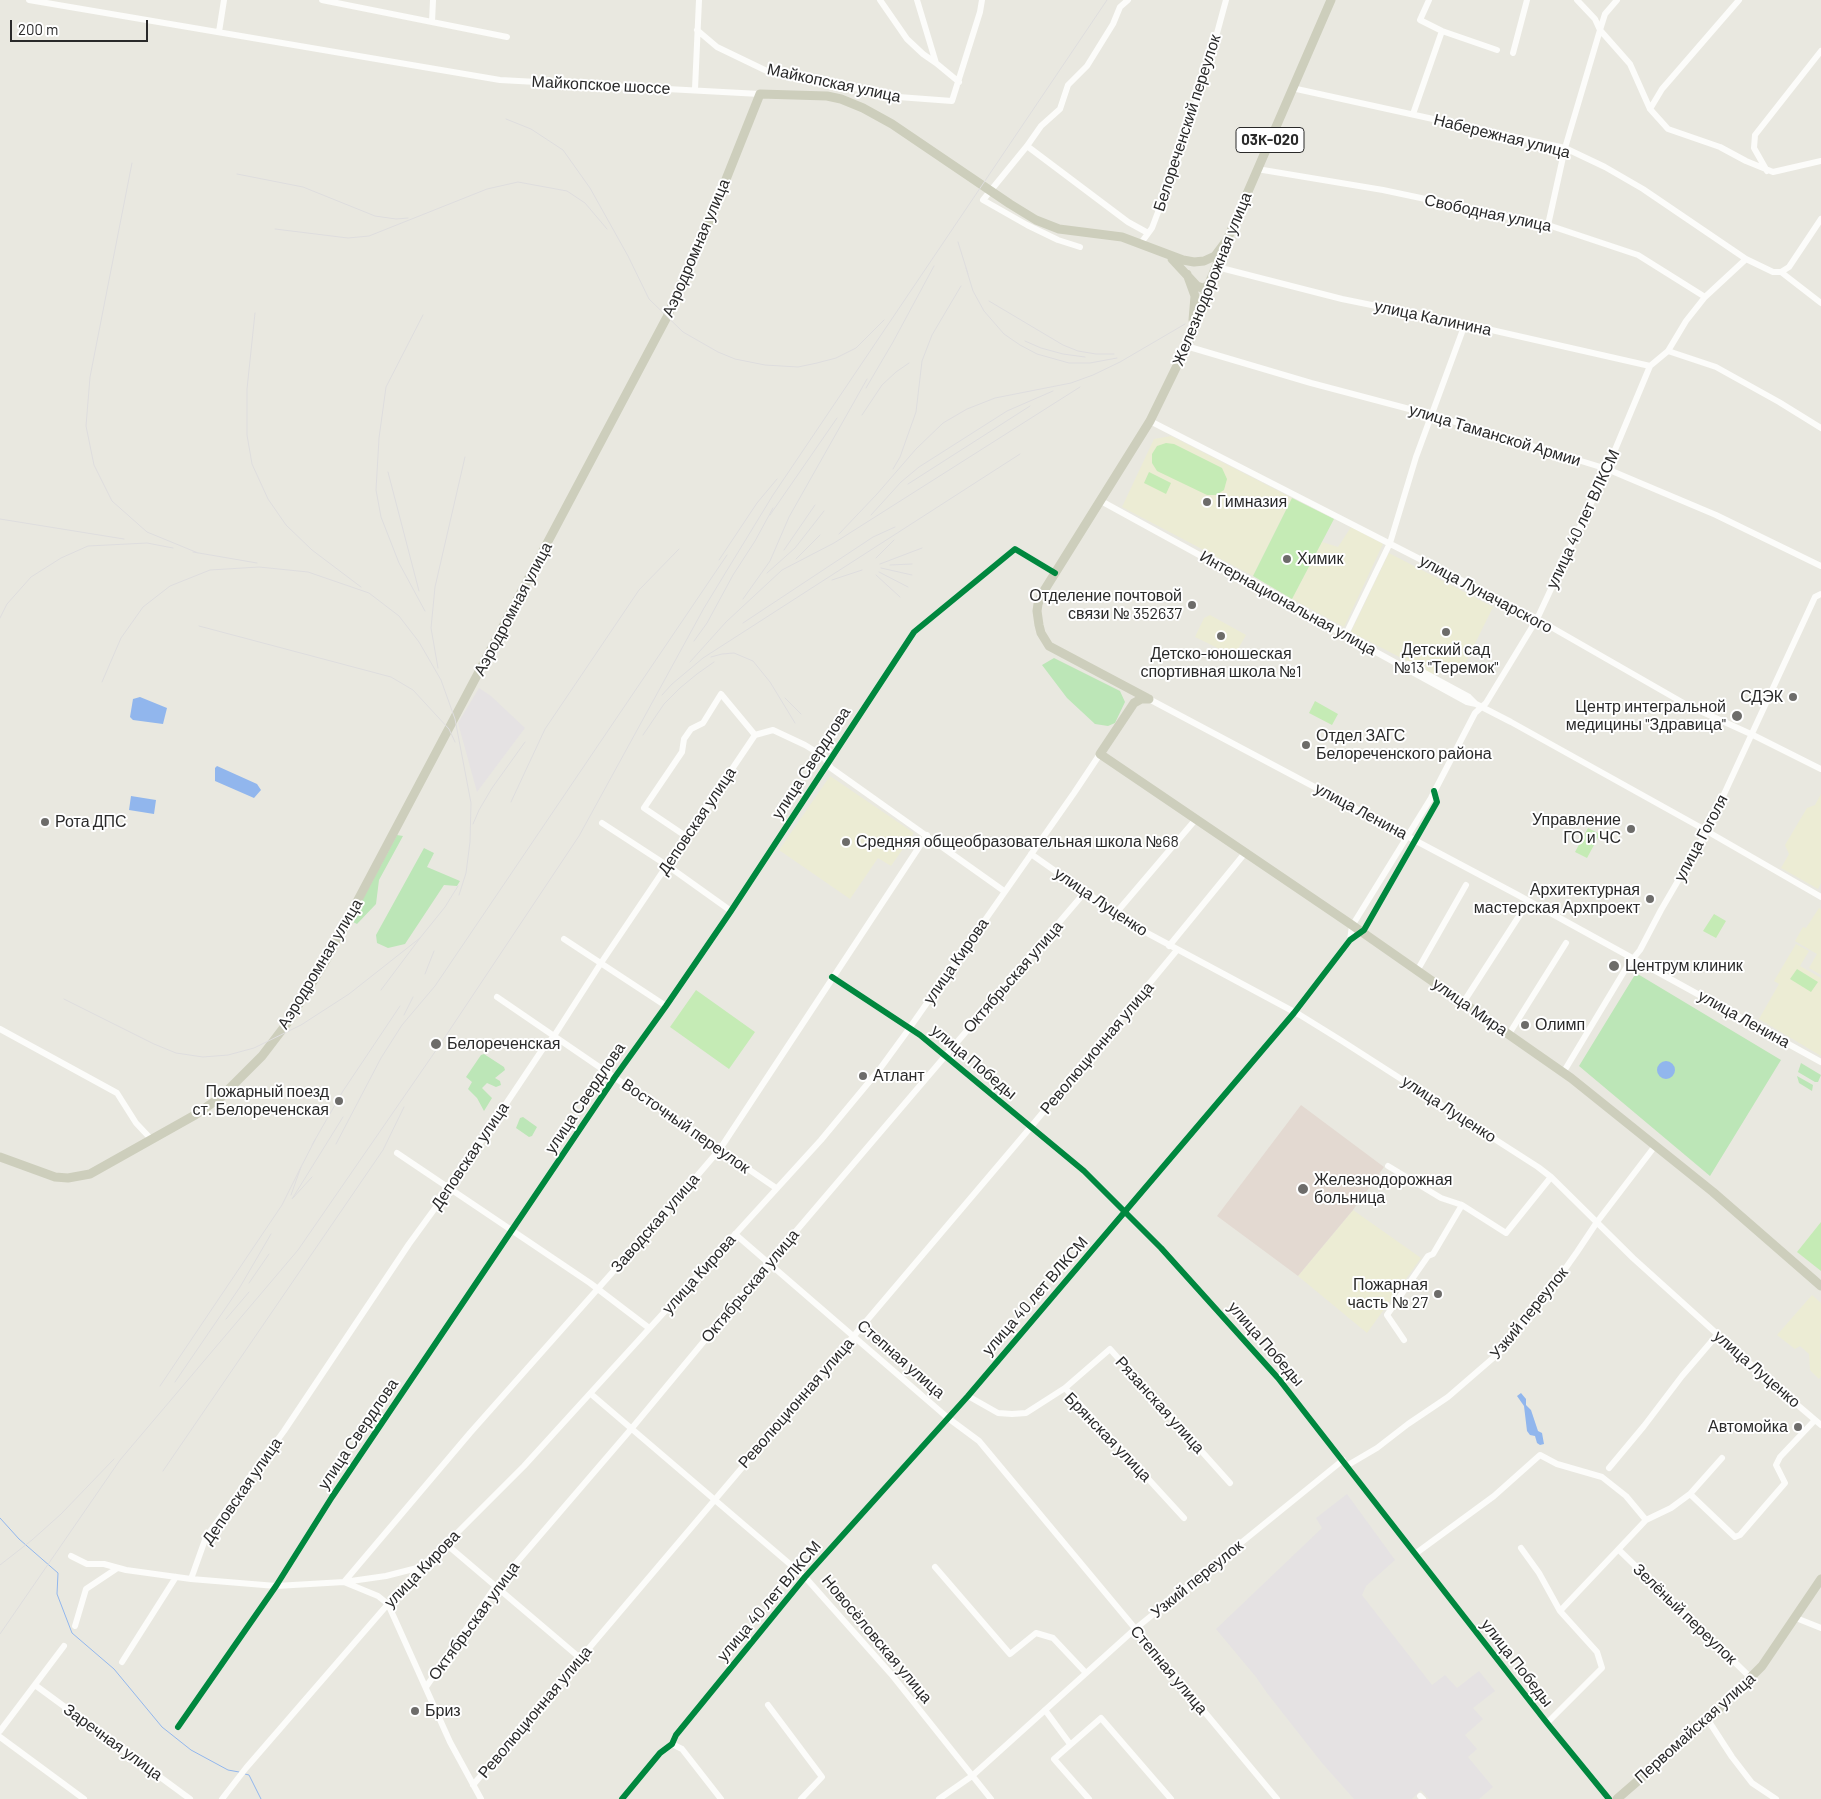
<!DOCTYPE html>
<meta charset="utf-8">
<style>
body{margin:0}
#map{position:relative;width:1821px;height:1799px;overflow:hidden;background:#e9e8e0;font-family:Barlow,sans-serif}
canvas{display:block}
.scale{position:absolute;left:10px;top:20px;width:138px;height:22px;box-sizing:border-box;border:2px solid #2a2a2a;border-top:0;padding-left:6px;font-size:15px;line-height:18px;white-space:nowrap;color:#2a2a2a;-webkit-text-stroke:4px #fff;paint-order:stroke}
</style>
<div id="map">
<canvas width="1821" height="1799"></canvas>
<div class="scale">200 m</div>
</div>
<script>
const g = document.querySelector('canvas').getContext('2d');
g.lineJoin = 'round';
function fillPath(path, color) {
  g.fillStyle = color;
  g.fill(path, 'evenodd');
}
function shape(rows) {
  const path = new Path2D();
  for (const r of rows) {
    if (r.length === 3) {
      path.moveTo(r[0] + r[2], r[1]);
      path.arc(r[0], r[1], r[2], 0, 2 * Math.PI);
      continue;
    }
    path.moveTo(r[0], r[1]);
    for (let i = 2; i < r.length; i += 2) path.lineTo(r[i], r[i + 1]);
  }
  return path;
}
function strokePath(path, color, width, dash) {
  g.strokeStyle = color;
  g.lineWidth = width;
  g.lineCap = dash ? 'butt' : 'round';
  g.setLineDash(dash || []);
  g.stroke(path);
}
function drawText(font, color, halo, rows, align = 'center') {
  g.font = font + ' Barlow,sans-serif';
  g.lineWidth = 4;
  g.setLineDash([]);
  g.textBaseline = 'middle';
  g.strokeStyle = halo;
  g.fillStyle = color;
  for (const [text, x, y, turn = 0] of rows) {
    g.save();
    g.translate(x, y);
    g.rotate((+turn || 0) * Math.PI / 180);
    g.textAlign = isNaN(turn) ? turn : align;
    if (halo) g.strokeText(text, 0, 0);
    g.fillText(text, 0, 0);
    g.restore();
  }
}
const industrial = shape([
 [479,688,491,696,525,728,477,792,458,723],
 [1347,1494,1395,1560,1366,1586,1362,1595,1432,1685,1445,1675,1457,1688,1479,1671,1495,1691,1473,1708,1483,1719,1465,1735,1477,1749,1468,1757,1493,1787,1479,1799,1429,1799,1421,1790,1412,1799,1354,1799,1322,1763,1267,1693,1256,1677,1216,1629,1322,1528,1316,1518]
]);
const education = shape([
 [1171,436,1292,498,1253,576,1122,507,1154,439],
 [1351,527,1383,544,1344,627,1292,599,1322,542,1338,547],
 [1389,553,1493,607,1461,672,1444,663,1437,674,1434,675,1351,632],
 [1210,615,1246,635,1234,656,1195,637,1204,618],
 [830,776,914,833,891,866,878,858,850,899,779,850],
 [1821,794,1821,883,1818,889,1781,868,1789,854,1785,845,1807,808,1815,805],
 [1819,908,1821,909,1821,975,1809,968,1817,954,1795,941,1803,927,1806,928],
 [1796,944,1809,951,1800,966,1821,978,1821,1056,1759,1019,1779,984,1774,981],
 [1353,1210,1421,1258,1367,1333,1298,1276],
 [1812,1295,1821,1303,1821,1333,1820,1335,1821,1376,1819,1379,1810,1370,1809,1354,1800,1346,1795,1349,1777,1335]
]);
const medical = shape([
 [1301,1105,1384,1167,1353,1210,1298,1276,1217,1216]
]);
const green = shape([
 [1054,658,1120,691,1125,702,1115,723,1108,726,1095,724,1067,698,1042,665],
 [397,835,403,836,379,880,376,904,357,924,351,921],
 [424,848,434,853,427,867,460,881,457,886,444,885,405,944,388,948,377,943,376,935],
 [1636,973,1781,1060,1710,1176,1579,1066],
 [484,1054,504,1067,505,1070,495,1078,500,1081,501,1085,496,1087,487,1083,482,1088,492,1098,484,1111,477,1098,468,1089,472,1082,466,1077,481,1055],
 [1801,1063,1821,1075,1818,1082,1815,1082,1798,1072],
 [1797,1076,1813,1085,1812,1091,1799,1083],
 [523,1117,537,1127,532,1136,529,1137,516,1128,520,1118]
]);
const pitch = shape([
 [1166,443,1174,444,1222,468,1227,479,1224,490,1216,495,1207,495,1157,471,1152,463,1152,454,1157,446],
 [1149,472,1171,483,1166,494,1144,483],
 [1292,498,1334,519,1292,599,1253,576],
 [1315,701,1338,714,1332,725,1309,713],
 [1588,828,1600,834,1587,858,1575,852],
 [1714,914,1726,921,1716,938,1703,931],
 [1797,969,1818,982,1811,992,1790,979],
 [696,990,755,1032,729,1069,670,1027],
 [1821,1222,1821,1271,1797,1252]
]);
const water = shape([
 [140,697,167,708,163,724,133,720,130,717,133,699],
 [217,766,257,784,261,790,254,798,215,781,215,768],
 [131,796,156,800,154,814,129,810],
 [1666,1070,9],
 [1521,1393,1526,1399,1526,1405,1531,1410,1538,1431,1542,1433,1544,1444,1540,1445,1537,1443,1535,1436,1530,1435,1527,1431,1524,1406,1517,1396]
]);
const stream = shape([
 [0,1518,19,1539,58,1573,57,1594,72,1633,114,1669,162,1727,191,1750,228,1770,239,1772],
 [245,1774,249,1775,261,1799]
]);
const minor = shape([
 [29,0,500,80,760,94],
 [322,0,507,37],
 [880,0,907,39,923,54,936,63],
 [917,0,936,63,959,82],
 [1429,0,1420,20,1442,31,1497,50],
 [1577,0,1595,19,1600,30,1630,64,1650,109,1668,129,1720,147,1746,161,1773,172,1821,161],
 [432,22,433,0],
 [697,30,717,47,771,73,819,78,885,96,952,101,980,12,982,0],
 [219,32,224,0],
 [1513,53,1527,0],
 [1292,88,1565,148,1605,167,1643,189,1746,259,1773,272,1781,272,1821,303],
 [695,89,699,0],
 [1650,109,1662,89,1739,0],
 [1413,114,1442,31],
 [1027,146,1128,222,1148,233],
 [1257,169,1383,190,1548,225,1638,255,1705,297],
 [1767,171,1754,148,1755,135,1821,51],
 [1548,225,1565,148,1600,30,1605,14,1617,0],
 [1141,243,1152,228,1181,151,1210,59,1226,0],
 [1080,247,1058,240,1027,225,983,200,1027,146,1041,126,1060,109,1068,85,1087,66,1113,24,1120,7,1128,0],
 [1217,267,1342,299,1465,324,1650,366],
 [1781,272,1789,267,1821,219],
 [1186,346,1311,383,1432,415,1607,469,1716,515,1821,566],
 [1668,351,1716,367,1779,402,1821,428],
 [1150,421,1537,619,1687,705,1753,735,1821,769],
 [1101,501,1467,702,1476,704,1511,722,1698,826,1821,897],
 [1346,634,1390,543,1416,457,1465,324],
 [1408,664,1469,697,1475,703],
 [1149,699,1516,894,1821,1062],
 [602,823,668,866,731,911],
 [687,837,644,808,682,752,684,739,691,729,703,723,721,694,755,735,773,730,805,745,823,756,831,768,1004,891],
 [1031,854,1085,892,1149,934,1300,1015,1342,1041,1538,1167,1551,1177,1633,1258,1767,1379,1821,1425],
 [1116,913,1196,819],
 [564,939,666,1006],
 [1350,940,1352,926,1431,798,1475,713,1486,703,1537,619,1607,469,1650,366,1668,351,1686,321,1705,297,1746,259],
 [1169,946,1245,853],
 [1417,971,1466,885],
 [832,977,920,1035,1084,1171,1161,1248,1278,1378,1547,1723,1609,1799],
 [497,997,776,1188],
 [1463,1003,1521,913],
 [0,1029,117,1093,136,1123,152,1140],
 [1509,1034,1566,943],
 [1563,1073,1628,965,1640,950,1661,910,1707,831,1815,597,1821,594],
 [397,1153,590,1283,649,1328],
 [1388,1166,1441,1198,1462,1205],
 [735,1234,948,1418,979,1441,1277,1799],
 [1404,1340,1387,1315,1428,1256,1433,1254,1462,1205,1506,1233,1551,1177],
 [1065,1388,1184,1518],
 [591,1394,805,1577,891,1674,991,1799],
 [968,1396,998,1413,1012,1414,1026,1413,1065,1388,1110,1349,1230,1483],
 [1348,1465,1377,1448,1408,1424,1448,1397,1500,1352,1553,1286,1577,1252,1597,1222,1655,1146],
 [1609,1468,1644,1426,1682,1376,1717,1335],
 [1690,1494,1735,1537,1740,1535,1785,1483,1776,1465,1780,1457,1815,1420],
 [446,1544,580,1658],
 [1521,1548,1539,1573,1560,1611,1597,1652,1602,1668,1547,1723],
 [1619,1550,1751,1678],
 [1415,1554,1494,1496,1540,1455,1557,1464,1602,1477,1626,1496,1646,1520],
 [71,1556,87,1564,104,1564,126,1570,191,1579,276,1586,344,1582,386,1576,421,1567],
 [935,1567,1010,1654,1036,1633,1053,1638,1086,1673],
 [191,1579,206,1537,284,1431,409,1244,449,1189,542,1050,554,1036,601,963,755,735],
 [1560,1611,1646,1520,1671,1508,1690,1494,1722,1458],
 [1796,1618,1821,1628],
 [75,1626,86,1589,116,1569],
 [122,1662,176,1577],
 [35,1685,190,1799],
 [426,1687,493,1590,632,1428,768,1264,1085,892],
 [768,1705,822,1777,801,1799],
 [1045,1710,1070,1744],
 [1708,1720,1732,1757,1752,1783,1776,1799],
 [178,1727,276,1586,332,1497,615,1077,666,1006,731,911,914,632,1015,549,1055,573],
 [0,1731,64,1646],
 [0,1737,84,1799],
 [672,1744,682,1749,721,1799],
 [473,1785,1030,1128,1177,950],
 [1420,1796,1423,1799],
 [222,1799,246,1768,388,1604,423,1567,524,1466,821,1140,879,1070,906,1033,1074,793,1100,754],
 [481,1799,450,1742,388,1604,378,1596,344,1582,470,1433,673,1204,720,1149,927,835],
 [622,1799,660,1753,672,1744,676,1735,805,1577,968,1396,1294,1013,1350,940,1364,930,1437,802,1434,791],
 [939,1799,972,1776,1135,1629,1343,1460],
 [1089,1799,1054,1759,1101,1718,1171,1799]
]);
const major = shape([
 [1172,259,1197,286,1202,288,1208,286],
 [1187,274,1195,296,1193,320],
 [1147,698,1049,646,1041,633,1039,625,1037,611,1038,604,1042,594,1150,421,1193,333,1208,286,1227,240,1331,0],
 [1149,699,1141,699,1134,703,1100,754,1349,923,1571,1078,1713,1192,1821,1286],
 [0,1157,55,1177,68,1178,90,1174,195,1115,221,1097,262,1056,288,1022,325,962,667,317,707,227,760,94,827,96,841,99,863,108,892,124,1010,204,1036,220,1059,229,1122,237,1183,260,1194,262,1204,261,1215,256,1227,240],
 [1617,1799,1708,1720,1762,1666,1821,1579]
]);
const rail = shape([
 [506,119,531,129,563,150,590,188,628,256,649,299,683,332,718,352,735,359,765,365,798,367,817,363,836,358,856,348,884,320],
 [132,163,90,377,86,426,94,465,112,501,147,532,198,553],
 [237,174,303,187,375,216,396,219,408,218],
 [275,229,348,238,369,236,487,189,518,182,567,191,585,203,607,229],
 [958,242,968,274],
 [966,268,973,291,984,311,1004,334,1020,345,1037,354,1069,363,1090,363,1117,358],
 [989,301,1063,345,1078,351,1096,354,1114,354],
 [255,313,247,389,247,435,252,464,268,499,286,525,312,550,361,587],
 [423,315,386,387,379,438,376,490,381,517,399,563,425,611],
 [1025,341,1041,348,1063,354,1085,357],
 [866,388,893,342,934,266],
 [862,415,882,385,896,372,909,363],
 [893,469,900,457,916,412,922,361,932,335,961,286],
 [388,472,419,591],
 [908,484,1030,406],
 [770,515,837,418],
 [871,515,901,482,919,467,1007,411,1053,391],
 [0,519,124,539],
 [839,534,877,494,916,449,943,423,967,409,995,398,1071,383,1093,375,1120,362,1185,324],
 [784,550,815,505],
 [193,552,257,563],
 [876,558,894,540],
 [796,559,820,535],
 [719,560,757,503,777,479],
 [880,564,922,548],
 [890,565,912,564],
 [881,568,912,575],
 [879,572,908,587],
 [767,573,795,548,824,511],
 [876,575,900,597],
 [832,580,862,570],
 [743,599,770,561,789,517,867,379],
 [0,618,7,604,31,577,61,558,88,546,147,543,173,548],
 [743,623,873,537,895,527],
 [199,626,391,677,413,690,449,729,455,742],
 [694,641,707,623,733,575,755,541,773,508],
 [711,657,722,654,734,653,753,661,770,682,795,723],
 [690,662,726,622,782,570,834,543,1080,387],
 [438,668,431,628,435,587,465,457],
 [102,682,121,638,143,607,170,586,210,570,259,567,308,572,369,593,399,616,419,642,441,680,455,719,471,803,470,842,466,873,459,895],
 [662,695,672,684,703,658,1020,454],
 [785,698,801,714],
 [643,735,664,704,680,688,697,674,714,662],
 [511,802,545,729,639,590,679,549],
 [473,824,479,810,492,788,525,742],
 [425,974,434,951],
 [381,990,420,938,445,907,458,886],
 [64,999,154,1044,176,1053,203,1057,228,1055,254,1048,301,1025,349,994,420,938],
 [404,1015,413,997],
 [336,1144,381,1058,402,1025,435,986,727,555],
 [312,1145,343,1091,400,1006],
 [301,1167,315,1140],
 [312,1177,292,1199,343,1117],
 [249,1283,269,1254],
 [226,1319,249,1292],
 [175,1382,240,1287,271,1234],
 [160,1386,282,1205,301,1167,291,1195],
 [163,1471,383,1150,404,1107],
 [0,1565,32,1540,61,1514,114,1459],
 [0,1634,120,1460,298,1250,439,1046,579,836,704,608,773,495,1107,0]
]);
const cycleway = shape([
 [832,977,920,1035,1084,1171,1161,1248,1278,1378,1547,1723,1609,1799],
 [178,1727,276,1586,332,1497,615,1077,666,1006,731,911,914,632,1015,549,1055,573],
 [622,1799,660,1753,672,1744,676,1735,805,1577,968,1396,1294,1013,1350,940,1364,930,1437,802,1434,791]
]);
const markers = [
 [1207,502,5,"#6d6c6a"],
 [1287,559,5,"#6d6c6a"],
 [1192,605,5,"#6d6c6a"],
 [1446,632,5,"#6d6c6a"],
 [1221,636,5,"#6d6c6a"],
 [1793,697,5,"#6d6c6a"],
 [1737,716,6,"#6d6c6a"],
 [1306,745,5,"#6d6c6a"],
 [45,822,5,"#6d6c6a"],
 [1631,829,5,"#6d6c6a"],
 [846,842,5,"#6d6c6a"],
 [1650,899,5,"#6d6c6a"],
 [1614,966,6,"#6d6c6a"],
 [1525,1025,5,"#6d6c6a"],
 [436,1044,6,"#6d6c6a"],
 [863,1076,5,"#6d6c6a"],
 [339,1101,5,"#6d6c6a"],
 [1303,1189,6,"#6d6c6a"],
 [1438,1294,5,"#6d6c6a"],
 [1798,1427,5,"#6d6c6a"],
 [415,1711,5,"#6d6c6a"]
];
const shields = [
 [1270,140,68]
];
const shieldNames = [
 ["03К-020",1270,140]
];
const streetNames = [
 ["Майкопская улица",834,83,12],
 ["Майкопское шоссе",601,85,3],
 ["Белореченский переулок",1187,123,-72],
 ["Набережная улица",1502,136,14],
 ["Свободная улица",1488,213,12],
 ["Аэродромная улица",696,248,-67],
 ["Железнодорожная улица",1212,279,-68],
 ["улица Калинина",1433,318,12],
 ["улица Таманской Армии",1495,435,17],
 ["улица 40 лет ВЛКСМ",1583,519,-65],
 ["улица Луначарского",1486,594,28],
 ["Интернациональная улица",1288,603,29],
 ["Аэродромная улица",513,609,-62],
 ["улица Свердлова",811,763,-57],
 ["улица Ленина",1361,811,28],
 ["Деповская улица",697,821,-56],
 ["улица Гоголя",1701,838,-62],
 ["улица Луценко",1101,902,34],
 ["улица Кирова",956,961,-55],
 ["Аэродромная улица",320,964,-59],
 ["Октябрьская улица",1013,977,-49],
 ["улица Мира",1470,1007,35],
 ["улица Ленина",1744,1019,29],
 ["Революционная улица",1097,1048,-50],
 ["улица Победы",974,1062,40],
 ["улица Свердлова",585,1098,-56],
 ["улица Луценко",1449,1109,33],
 ["Восточный переулок",686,1126,35],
 ["Деповская улица",470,1156,-56],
 ["Заводская улица",655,1223,-49],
 ["улица Кирова",699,1274,-48],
 ["Октябрьская улица",750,1286,-50],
 ["улица 40 лет ВЛКСМ",1035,1296,-49],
 ["Узкий переулок",1529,1313,-51],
 ["улица Победы",1266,1344,49],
 ["Степная улица",901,1359,41],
 ["улица Луценко",1757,1369,41],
 ["Революционная улица",796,1403,-49],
 ["Рязанская улица",1160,1405,48],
 ["улица Свердлова",358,1434,-56],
 ["Брянская улица",1108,1437,46],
 ["Деповская улица",242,1491,-55],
 ["улица Кирова",422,1569,-46],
 ["Узкий переулок",1197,1579,-39],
 ["улица 40 лет ВЛКСМ",769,1601,-50],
 ["Зелёный переулок",1685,1614,44],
 ["Октябрьская улица",474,1621,-54],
 ["Новосёловская улица",877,1639,50],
 ["улица Победы",1517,1663,52],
 ["Степная улица",1169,1670,50],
 ["Революционная улица",535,1712,-50],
 ["Первомайская улица",1695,1728,-42],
 ["Заречная улица",113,1742,36]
];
const poiNames = [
 ["Гимназия",1217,502],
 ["Химик",1297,559],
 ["Отделение почтовой",1182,596,"right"],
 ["связи № 352637",1182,614,"right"],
 ["Детский сад",1446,650,"center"],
 ["№13 \"Теремок\"",1446,668,"center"],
 ["Детско-юношеская",1221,654,"center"],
 ["спортивная школа №1",1221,672,"center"],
 ["СДЭК",1783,697,"right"],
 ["Центр интегральной",1726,707,"right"],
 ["медицины \"Здравица\"",1726,725,"right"],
 ["Отдел ЗАГС",1316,736],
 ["Белореченского района",1316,754],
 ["Управление",1621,820,"right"],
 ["ГО и ЧС",1621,838,"right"],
 ["Рота ДПС",55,822],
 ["Средняя общеобразовательная школа №68",856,842],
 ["Архитектурная",1640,890,"right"],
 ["мастерская Архпроект",1640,908,"right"],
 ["Центрум клиник",1625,966],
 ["Олимп",1535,1025],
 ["Белореченская",447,1044],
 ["Атлант",873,1076],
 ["Пожарный поезд",329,1092,"right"],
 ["ст. Белореченская",329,1110,"right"],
 ["Железнодорожная",1314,1180],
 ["больница",1314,1198],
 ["Пожарная",1428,1285,"right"],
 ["часть № 27",1428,1303,"right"],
 ["Автомойка",1788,1427,"right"],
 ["Бриз",425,1711]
];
fillPath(industrial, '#e5e2e3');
fillPath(education, '#ececd4');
fillPath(medical, '#e3d9d1');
fillPath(green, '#bce6b7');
fillPath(pitch, '#c5ebb5');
fillPath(water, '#91b6ed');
strokePath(stream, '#91b6ed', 1);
strokePath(minor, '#fcfcfa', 6);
strokePath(major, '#cdcebc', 9);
strokePath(rail, '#deddde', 1);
strokePath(cycleway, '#00873e', 6);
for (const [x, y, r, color] of markers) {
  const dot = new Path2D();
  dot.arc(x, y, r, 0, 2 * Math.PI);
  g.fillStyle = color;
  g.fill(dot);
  strokePath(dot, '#fff', 2);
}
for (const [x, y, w] of shields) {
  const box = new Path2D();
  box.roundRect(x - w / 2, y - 12.5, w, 25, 4);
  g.fillStyle = '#fff';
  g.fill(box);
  strokePath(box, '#2a2a2a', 1);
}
drawText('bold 15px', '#2a2a2a', null, shieldNames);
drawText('16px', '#2a2a2a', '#fff', streetNames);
drawText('16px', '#2a2a2a', '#fff', poiNames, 'left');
</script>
